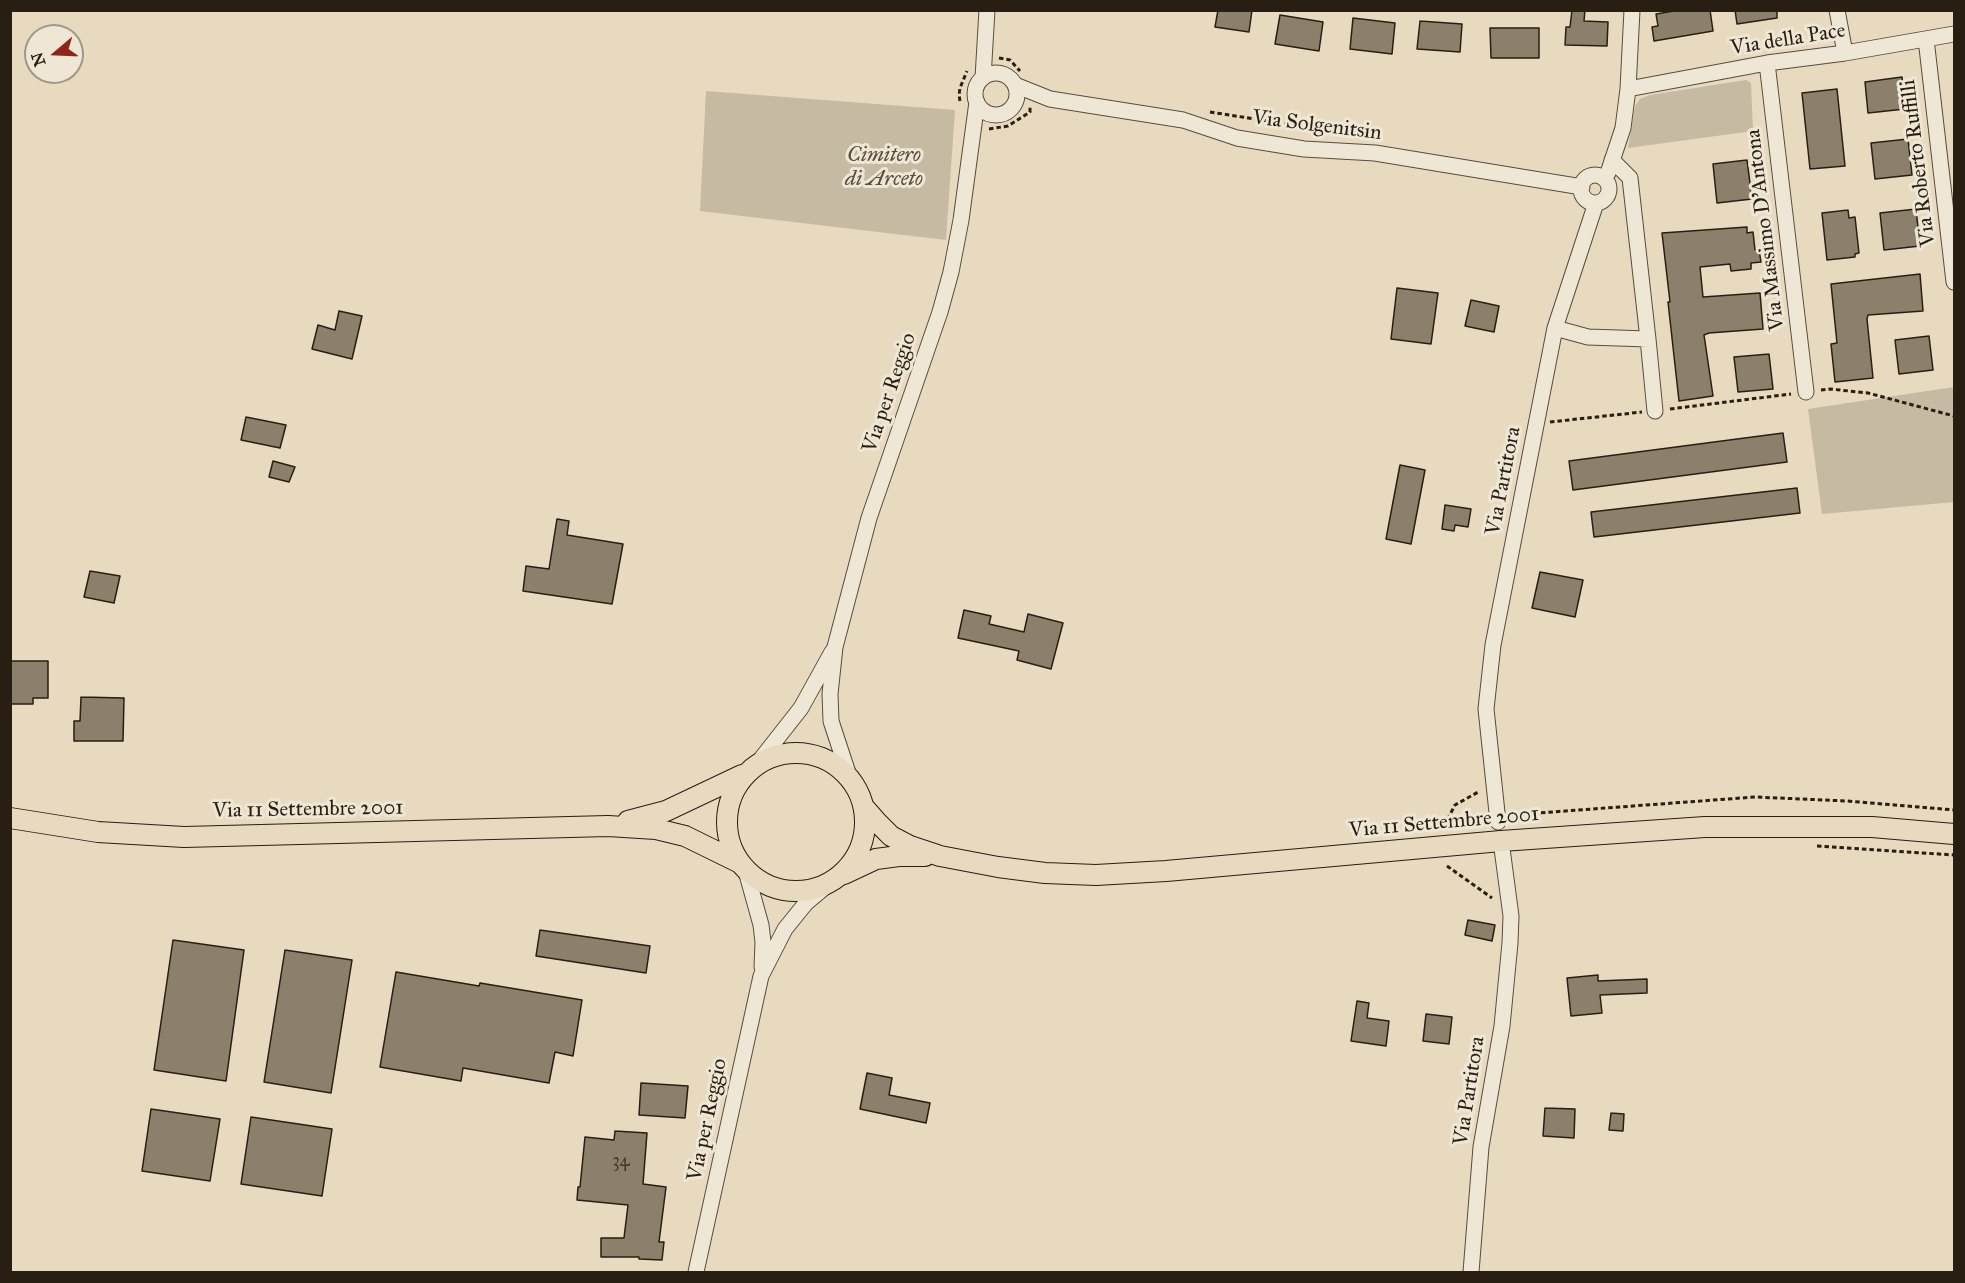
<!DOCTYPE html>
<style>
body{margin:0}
#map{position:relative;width:1965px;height:1283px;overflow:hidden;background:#e7dabf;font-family:"IM FELL Great Primer",serif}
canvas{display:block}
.frame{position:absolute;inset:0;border:12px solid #291e12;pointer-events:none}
.north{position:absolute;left:24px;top:24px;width:60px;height:60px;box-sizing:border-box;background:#efe7d5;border:2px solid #a09787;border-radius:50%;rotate:251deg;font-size:16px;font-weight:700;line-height:24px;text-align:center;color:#291e12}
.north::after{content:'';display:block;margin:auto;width:21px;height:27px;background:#8f2418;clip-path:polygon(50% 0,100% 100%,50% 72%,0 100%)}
</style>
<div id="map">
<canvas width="1965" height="1283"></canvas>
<div class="frame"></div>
<div class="north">N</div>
</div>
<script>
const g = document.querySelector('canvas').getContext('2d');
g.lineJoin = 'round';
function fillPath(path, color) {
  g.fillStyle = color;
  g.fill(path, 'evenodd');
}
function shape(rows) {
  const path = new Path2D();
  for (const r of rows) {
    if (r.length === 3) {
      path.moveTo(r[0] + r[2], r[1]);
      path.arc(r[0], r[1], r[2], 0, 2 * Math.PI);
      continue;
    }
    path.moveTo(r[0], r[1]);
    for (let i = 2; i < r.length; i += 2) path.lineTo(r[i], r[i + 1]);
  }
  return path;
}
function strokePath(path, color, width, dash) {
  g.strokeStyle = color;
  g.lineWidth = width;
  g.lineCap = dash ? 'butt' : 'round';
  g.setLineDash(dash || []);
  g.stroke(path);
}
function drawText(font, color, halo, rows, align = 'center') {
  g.font = font + ' "IM FELL Great Primer",serif';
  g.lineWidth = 6;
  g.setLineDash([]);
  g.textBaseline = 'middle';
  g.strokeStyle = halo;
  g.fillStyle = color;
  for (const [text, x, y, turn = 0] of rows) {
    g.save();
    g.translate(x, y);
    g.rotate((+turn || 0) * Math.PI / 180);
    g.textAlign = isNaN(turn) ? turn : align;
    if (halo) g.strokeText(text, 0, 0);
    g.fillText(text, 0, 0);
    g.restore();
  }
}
const green = shape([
 [1746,80,1751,83,1753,131,1628,148,1635,106,1640,99,1650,95],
 [706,91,955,110,946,240,700,211],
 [1954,387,1954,502,1822,514,1808,409]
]);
const building = shape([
 [1218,10,1252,10,1249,32,1215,27,1218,10],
 [1572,10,1585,10,1584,21,1608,22,1607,46,1565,45,1566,27,1570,27,1572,10],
 [1680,10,1710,10,1713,31,1654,41,1652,27,1658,26,1656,14,1680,10],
 [1735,10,1777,10,1777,18,1737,24,1735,10],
 [1280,15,1323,22,1319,51,1275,44,1280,15],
 [1353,18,1395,23,1392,54,1350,49,1353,18],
 [1420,21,1462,24,1460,52,1417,49,1420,21],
 [1490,28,1539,28,1539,58,1491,58,1490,28],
 [1902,77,1905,109,1868,113,1865,82,1902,77],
 [1837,89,1845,166,1810,169,1802,93,1837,89],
 [1908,139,1912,175,1875,179,1871,143,1908,139],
 [1747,160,1752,199,1717,203,1713,164,1747,160],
 [1916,209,1920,246,1884,250,1880,213,1916,209],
 [1848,210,1849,218,1855,217,1859,253,1855,254,1855,257,1827,260,1822,213,1848,210],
 [1747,227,1747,233,1753,232,1755,250,1759,250,1761,262,1751,263,1751,269,1731,271,1730,264,1700,267,1703,297,1760,293,1763,329,1709,333,1704,335,1713,396,1679,401,1668,302,1670,302,1662,233,1747,227],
 [1920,274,1923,311,1868,315,1867,319,1873,378,1835,382,1831,344,1837,343,1831,284,1920,274],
 [1397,288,1438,293,1431,344,1391,339,1397,288],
 [1471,300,1499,306,1494,332,1465,326,1471,300],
 [339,311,362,316,352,359,312,349,318,325,335,330,339,311],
 [1929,336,1933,370,1899,374,1895,340,1929,336],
 [1769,354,1773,389,1738,392,1734,357,1769,354],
 [246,417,286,425,280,448,241,440,246,417],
 [1783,433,1787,462,1573,490,1569,461,1783,433],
 [273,461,295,467,289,482,269,477,273,461],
 [1400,465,1425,470,1411,544,1386,539,1400,465],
 [1797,488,1800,513,1594,537,1591,512,1797,488],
 [1445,505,1471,509,1468,527,1455,525,1454,531,1442,529,1445,505],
 [557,519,569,521,567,535,623,544,612,604,523,591,526,566,549,569,557,519],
 [90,571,120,576,114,603,84,597,90,571],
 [1540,572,1583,580,1575,617,1532,608,1540,572],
 [964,610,991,616,989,624,1024,632,1028,614,1063,623,1051,669,1017,660,1019,651,958,638,964,610],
 [10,661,48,661,48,698,33,698,33,704,10,704,10,661],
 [81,697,124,698,123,741,74,741,74,721,80,721,81,697],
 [1468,920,1495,925,1492,941,1465,935,1468,920],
 [540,930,650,946,646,973,536,956,540,930],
 [173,940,244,950,226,1081,154,1070,173,940],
 [285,950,352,960,331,1093,264,1082,285,950],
 [396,972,479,986,480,983,582,1000,573,1056,555,1052,549,1083,463,1068,461,1081,380,1067,396,972],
 [1598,975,1598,981,1647,979,1647,993,1600,995,1602,1013,1571,1016,1567,978,1598,975],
 [1357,1001,1369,1003,1367,1018,1389,1021,1386,1046,1351,1041,1357,1001],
 [1426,1014,1452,1017,1449,1044,1423,1041,1426,1014],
 [867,1073,892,1078,889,1095,930,1103,926,1123,860,1109,867,1073],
 [641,1083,688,1086,685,1118,639,1115,641,1083],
 [1545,1108,1575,1109,1574,1138,1543,1136,1545,1108],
 [151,1109,220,1119,210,1181,142,1171,151,1109],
 [1611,1113,1624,1114,1623,1131,1609,1130,1611,1113],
 [251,1117,332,1129,322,1196,241,1184,251,1117],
 [615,1131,647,1133,643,1184,666,1187,659,1242,664,1242,662,1260,639,1259,639,1257,601,1257,601,1238,624,1238,628,1205,577,1200,578,1187,580,1187,585,1137,614,1140,615,1131]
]);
const path = shape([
 [999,58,1010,60,1020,71],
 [960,101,959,95,960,88,967,71],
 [1210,112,1364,136],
 [989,129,1008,126,1030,112,1030,107],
 [1821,390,1830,389,1868,393,1954,416],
 [1670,409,1791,394],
 [1550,422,1642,412],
 [1511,815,1755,797,1847,801,1954,810],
 [1444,826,1455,805,1480,791],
 [1817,846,1954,855],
 [1447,866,1492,898]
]);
const minor = shape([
 [1837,10,1845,53],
 [1926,39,1954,282],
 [1767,63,1806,392],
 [996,94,21],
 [983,78,987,10],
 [1015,85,1050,99,1183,120,1237,138,1304,149,1375,153,1582,187],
 [1628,89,1767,63,1845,53,1954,34],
 [1612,160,1630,178,1648,339],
 [1595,189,14],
 [1603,178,1608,173,1623,128,1628,89,1632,10],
 [1555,328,1588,337,1648,339,1655,411],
 [757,764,801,708,832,652],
 [850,779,831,721,830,694,835,647,869,518,940,312,951,272,961,220,977,102],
 [1498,822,1486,709,1493,645,1555,328,1596,203],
 [746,871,761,925,763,942,762,967],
 [696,1272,761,976,785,929,806,903,831,882],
 [1471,1272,1481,1147,1502,1026,1510,943,1511,916,1501,841]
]);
const major = shape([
 [796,822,69],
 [863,806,877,822,891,836,910,846,940,856,998,867,1045,873,1096,875,1166,871,1501,841,1705,827,1872,827,1954,834],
 [10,818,98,832,184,837,608,826,656,829,685,836,740,863],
 [628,821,666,811,742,775],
 [844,874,876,859,899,856,925,856]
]);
const numberNames = [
 ["34",621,1162]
];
const streetNames = [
 ["Via della Pace",1788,40,-9],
 ["Via Solgenitsin",1317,126,7],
 ["Via Roberto Ruffilli",1919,163,-97],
 ["Via Massimo D'Antona",1766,230,-97],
 ["Via per Reggio",890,393,-71],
 ["Via Partitora",1504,481,-79],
 ["Via 11 Settembre 2001",308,810,-1],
 ["Via 11 Settembre 2001",1444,823,-5],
 ["Via Partitora",1470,1091,-81],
 ["Via per Reggio",708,1120,-78]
];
const parkNames = [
 ["Cimitero",884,156],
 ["di Arceto",884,180]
];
fillPath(green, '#c7baa2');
fillPath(building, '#8c806c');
strokePath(building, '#291e12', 1.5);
strokePath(minor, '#584d3d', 17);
strokePath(major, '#291e12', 22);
strokePath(path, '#291e12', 3, [4.5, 3]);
strokePath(minor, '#efe7d5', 15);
strokePath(major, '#e7dabf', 20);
drawText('18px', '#423628', null, numberNames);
drawText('21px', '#291e12', '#efe7d5', streetNames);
drawText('italic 21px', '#584d3d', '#efe7d5', parkNames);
</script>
